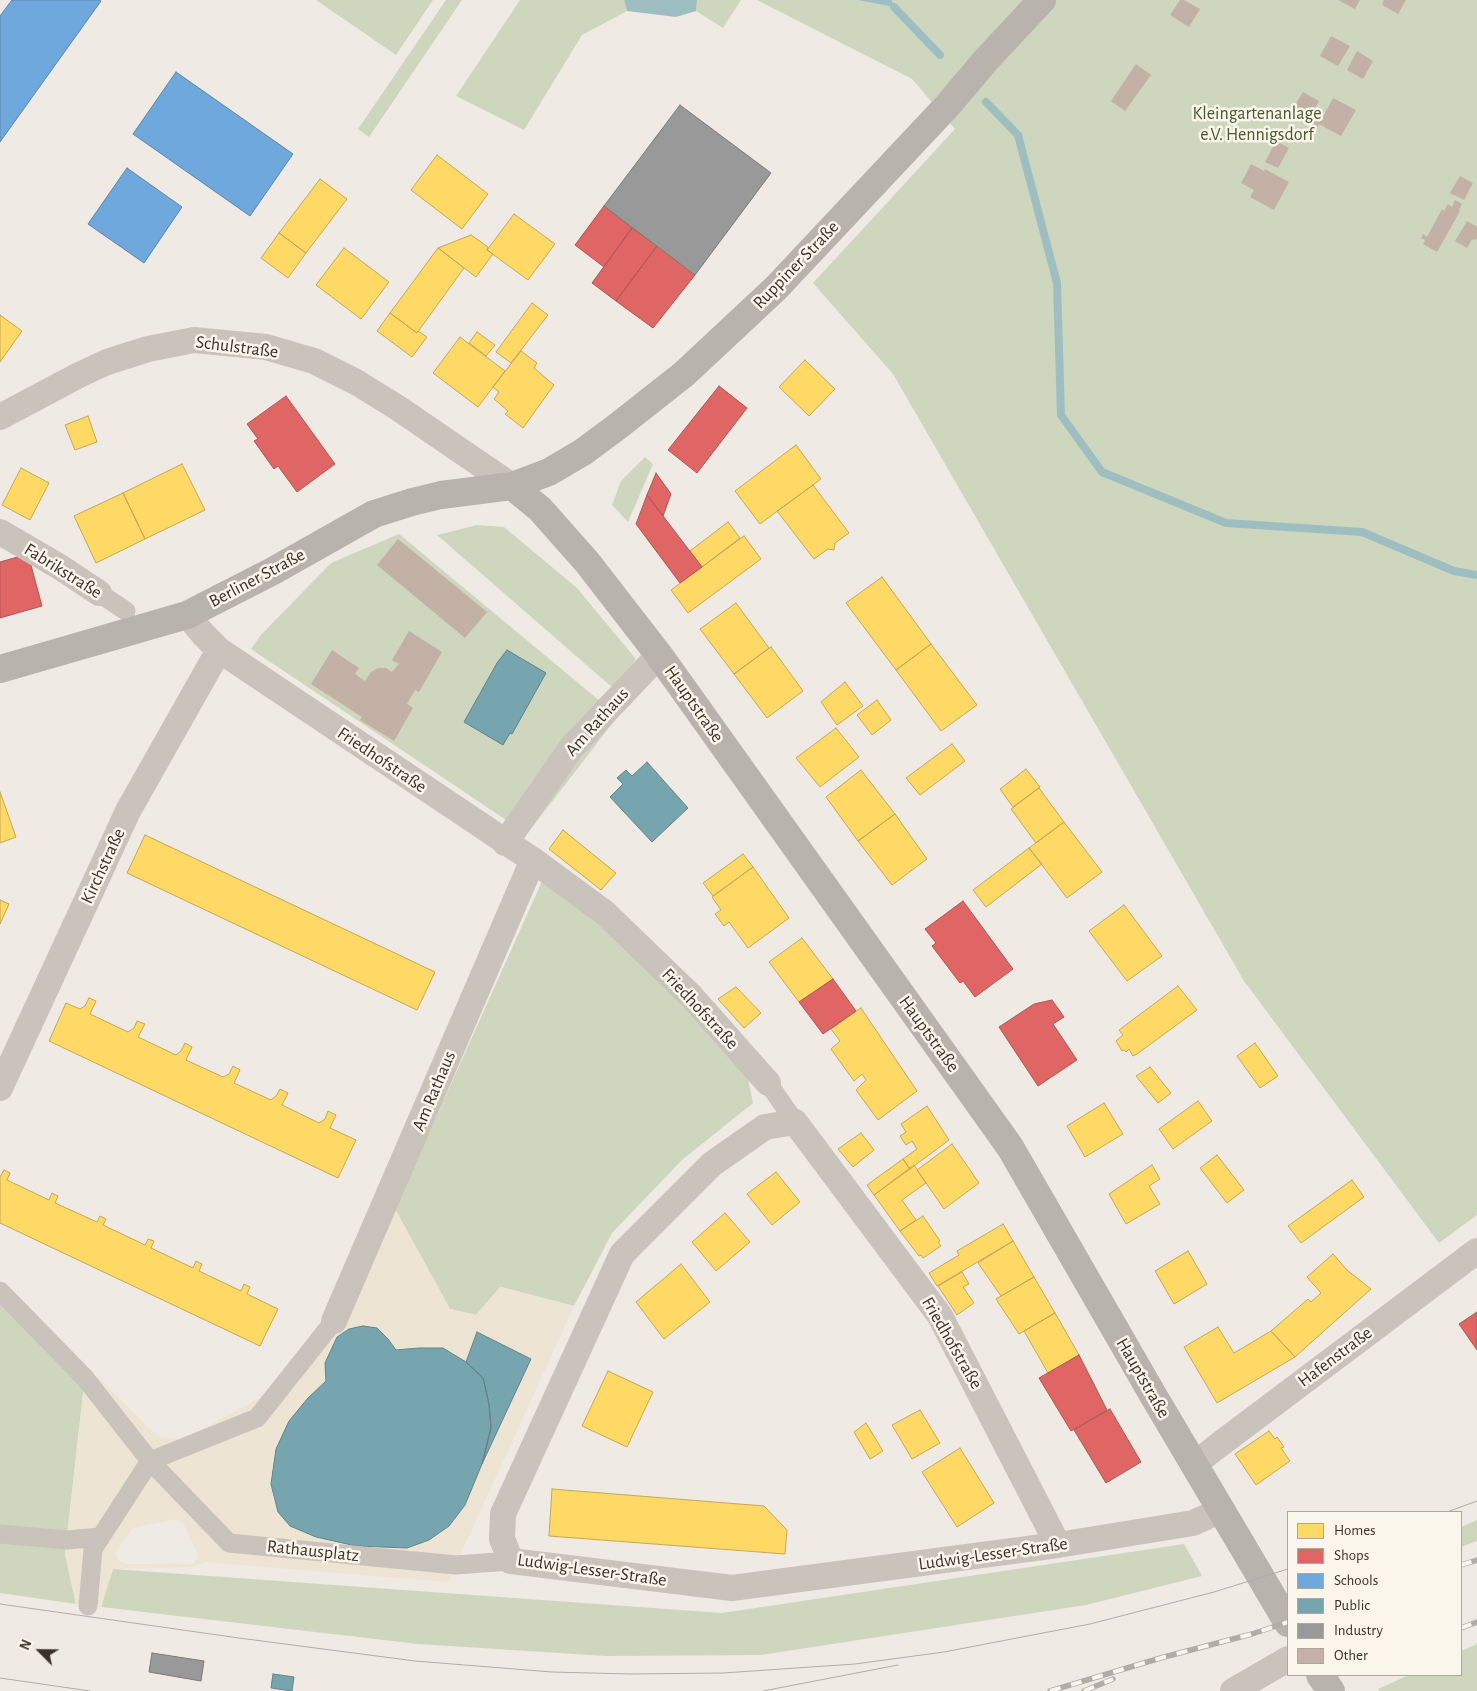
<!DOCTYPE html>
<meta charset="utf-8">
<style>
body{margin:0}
#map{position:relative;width:1477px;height:1691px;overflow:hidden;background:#efebe4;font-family:"Alegreya Sans",sans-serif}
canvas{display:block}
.legend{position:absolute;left:1287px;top:1511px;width:175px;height:165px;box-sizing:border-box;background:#fbf6ec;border:1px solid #aea79e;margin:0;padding:6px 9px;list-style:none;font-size:15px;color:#3a312a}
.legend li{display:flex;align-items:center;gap:10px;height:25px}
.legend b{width:25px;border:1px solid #aea79e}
.north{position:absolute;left:15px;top:1626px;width:50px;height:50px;-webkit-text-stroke:4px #fbf6ec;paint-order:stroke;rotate:293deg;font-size:14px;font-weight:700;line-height:20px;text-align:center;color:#3a312a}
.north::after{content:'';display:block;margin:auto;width:18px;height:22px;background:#3a312a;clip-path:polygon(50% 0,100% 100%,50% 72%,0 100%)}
</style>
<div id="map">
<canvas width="1477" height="1691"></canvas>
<ul class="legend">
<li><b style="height:14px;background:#ffd966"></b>Homes</li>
<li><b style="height:14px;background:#e06666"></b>Shops</li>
<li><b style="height:14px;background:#6fa8dc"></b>Schools</li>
<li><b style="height:14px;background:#76a5af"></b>Public</li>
<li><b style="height:14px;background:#999"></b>Industry</li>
<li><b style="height:14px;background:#c3b1a5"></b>Other</li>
</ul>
<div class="north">N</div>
</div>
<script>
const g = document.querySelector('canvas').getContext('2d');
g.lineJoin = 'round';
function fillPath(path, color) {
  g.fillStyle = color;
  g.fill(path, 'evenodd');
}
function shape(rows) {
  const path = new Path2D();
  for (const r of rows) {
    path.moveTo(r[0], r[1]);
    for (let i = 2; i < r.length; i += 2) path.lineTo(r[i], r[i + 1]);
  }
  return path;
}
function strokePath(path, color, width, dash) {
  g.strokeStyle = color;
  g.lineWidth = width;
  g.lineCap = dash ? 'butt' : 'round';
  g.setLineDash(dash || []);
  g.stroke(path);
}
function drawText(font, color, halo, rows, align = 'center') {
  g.font = font + ' "Alegreya Sans",sans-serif';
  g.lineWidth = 5;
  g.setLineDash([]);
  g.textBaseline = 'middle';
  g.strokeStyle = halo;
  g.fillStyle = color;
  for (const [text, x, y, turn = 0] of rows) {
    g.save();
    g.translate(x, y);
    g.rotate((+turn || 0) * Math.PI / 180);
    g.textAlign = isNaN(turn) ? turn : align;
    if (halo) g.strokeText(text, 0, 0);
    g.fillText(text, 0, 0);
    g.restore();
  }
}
const green = shape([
 [316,0,433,0,396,55],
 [446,0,462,0,369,137,358,129],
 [520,0,624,0,627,11,582,35,524,130,456,96],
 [697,0,741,0,723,28,696,11],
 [757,0,857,0,894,7,892,0,1477,0,1477,1215,1439,1243,1244,981,893,374,813,283,955,129,912,79],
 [645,457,653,464,628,522,612,505,621,481],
 [477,525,504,527,577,588,636,659,614,689,437,535],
 [399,534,618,716,527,834,251,649,260,636,331,563],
 [543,879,648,964,746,1069,753,1103,682,1160,612,1233,574,1306,501,1287,476,1315,450,1309,395,1209],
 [0,1298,84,1386,65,1554,76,1604,0,1593],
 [1477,1520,1477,1541,1461,1547,1461,1527],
 [1184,1544,1202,1576,1086,1605,761,1655,606,1656,418,1644,101,1607,113,1569,722,1613],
 [1477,1644,1477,1691,1379,1691,1378,1689,1409,1675,1461,1675,1461,1651]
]);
const plaza = shape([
 [395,1209,450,1309,476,1315,500,1287,574,1306,448,1582,205,1562,193,1567,113,1569,101,1607,76,1604,65,1554,86,1366,159,1437,182,1440,271,1392,334,1321],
 [377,1328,388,1339,396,1350,419,1348,443,1348,466,1362,477,1332,531,1359,482,1464,465,1505,449,1526,429,1540,407,1548,356,1546,316,1537,290,1526,278,1512,271,1484,276,1449,289,1421,308,1398,326,1381,325,1363,337,1337,349,1329],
 [177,1519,183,1523,197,1552,198,1558,193,1564,128,1564,119,1561,115,1553,133,1528]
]);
const water = shape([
 [624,0,697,0,696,11,676,17,627,11],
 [857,0,892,0,894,7]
]);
const homes = shape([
 [437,155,488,194,462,229,411,190,437,155],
 [320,179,347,199,306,253,279,233,320,179],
 [514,214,555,244,528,280,487,250,514,214],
 [279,233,306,253,288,278,261,258,279,233],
 [471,235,488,247,487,250,493,254,476,277,438,248,471,235],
 [344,248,389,282,361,319,316,285,344,248],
 [438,248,464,268,417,333,390,313,438,248],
 [532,303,548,315,511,363,496,352,532,303],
 [390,313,417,333,418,331,427,337,412,357,377,331,390,313],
 [0,315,22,331,0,362,0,315],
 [477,332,495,345,486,356,469,343,477,332],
 [460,337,505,371,478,407,433,373,460,337],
 [521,351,537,363,534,368,554,385,523,428,505,414,508,411,494,399,499,392,493,387,521,351],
 [805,360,835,389,809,416,779,387,805,360],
 [88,416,97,442,75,450,65,425,88,416],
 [796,445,821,479,760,524,735,491,796,445],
 [182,464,205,510,145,539,123,493,182,464],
 [21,468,49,483,30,520,2,505,21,468],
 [813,485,849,533,835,543,834,550,828,549,814,559,777,511,813,485],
 [123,493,145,539,96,563,74,516,123,493],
 [728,522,740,538,702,567,690,551,728,522],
 [744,536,761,559,688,613,671,590,744,536],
 [882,577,931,644,896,670,846,603,882,577],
 [736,603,769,648,734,674,700,629,736,603],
 [931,644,977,705,941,731,896,670,931,644],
 [771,647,803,691,767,718,734,674,771,647],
 [845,682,863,706,837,725,821,702,845,682],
 [877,700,891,720,872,735,857,715,877,700],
 [836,728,859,757,820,787,796,758,836,728],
 [952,744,965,761,920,795,906,778,952,744],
 [1026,769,1040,787,1013,807,1000,789,1026,769],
 [861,770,895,814,858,841,826,797,861,770],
 [1039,788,1064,822,1036,843,1011,809,1039,788],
 [0,792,16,837,0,843,0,792],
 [895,814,927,859,892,885,858,841,895,814],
 [1064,822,1102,872,1067,898,1029,848,1064,822],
 [563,830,616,873,601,890,549,849,563,830],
 [145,835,435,972,417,1010,127,873,145,835],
 [1029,848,1042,864,986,907,973,890,1029,848],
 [743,854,753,867,713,896,703,883,743,854],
 [753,867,789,918,748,948,729,922,724,926,715,914,721,910,712,897,753,867],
 [0,900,9,904,0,924,0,900],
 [1124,905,1162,956,1127,981,1089,931,1124,905],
 [802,938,833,979,799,1002,769,962,802,938],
 [1178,986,1197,1010,1137,1054,1133,1056,1129,1049,1126,1052,1124,1050,1122,1051,1116,1041,1123,1035,1119,1030,1178,986],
 [736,987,761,1013,744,1028,718,999,736,987],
 [89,998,96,1001,90,1014,128,1032,134,1028,137,1021,145,1024,138,1037,176,1055,181,1051,185,1043,192,1047,186,1060,223,1077,229,1074,233,1066,240,1070,234,1083,271,1100,276,1096,280,1089,288,1093,282,1105,319,1123,325,1119,328,1111,336,1115,330,1128,356,1140,338,1178,49,1041,66,1003,80,1009,85,1006,89,998],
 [861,1008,917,1091,878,1120,856,1090,866,1080,862,1074,854,1081,831,1049,840,1041,831,1029,861,1008],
 [1255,1043,1278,1076,1260,1088,1237,1056,1255,1043],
 [1150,1067,1171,1093,1158,1103,1136,1076,1150,1067],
 [1198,1101,1212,1121,1173,1149,1159,1129,1198,1101],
 [1104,1103,1123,1134,1085,1157,1067,1126,1104,1103],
 [927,1106,949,1140,910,1169,903,1159,917,1149,912,1141,906,1145,900,1136,906,1132,901,1124,927,1106],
 [861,1133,874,1150,853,1167,838,1149,861,1133],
 [952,1144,979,1183,944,1209,917,1170,952,1144],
 [1217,1155,1244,1190,1227,1203,1200,1168,1217,1155],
 [903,1159,910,1169,874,1195,867,1185,903,1159],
 [914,1165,926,1183,902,1200,916,1220,900,1231,874,1195,914,1165],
 [1152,1165,1160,1179,1149,1186,1160,1204,1126,1224,1109,1194,1152,1165],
 [4,1170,10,1173,7,1180,49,1200,52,1193,58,1196,55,1203,97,1222,100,1216,106,1219,103,1225,145,1245,148,1239,154,1241,151,1248,193,1268,196,1261,202,1264,199,1271,241,1291,244,1284,250,1287,247,1294,278,1309,260,1346,0,1223,0,1177,4,1170],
 [776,1172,800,1202,772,1225,747,1194,776,1172],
 [1352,1180,1364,1197,1301,1243,1288,1226,1352,1180],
 [725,1213,750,1242,716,1271,692,1242,725,1213],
 [923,1216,940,1241,938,1242,941,1246,923,1258,921,1255,919,1256,900,1231,923,1216],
 [1003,1224,1013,1241,937,1286,929,1273,959,1255,957,1251,1003,1224],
 [1013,1241,1034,1277,1001,1296,978,1263,1013,1241],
 [1188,1251,1207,1284,1174,1304,1155,1271,1188,1251],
 [1333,1254,1347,1270,1371,1289,1295,1357,1271,1331,1308,1299,1311,1302,1321,1293,1307,1277,1333,1254],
 [681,1264,710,1302,664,1339,636,1302,681,1264],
 [962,1272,969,1284,963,1287,974,1303,957,1315,938,1286,962,1272],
 [1034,1277,1055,1313,1019,1334,996,1299,1034,1277],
 [1055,1313,1079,1355,1048,1373,1024,1331,1055,1313],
 [1218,1327,1234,1353,1271,1331,1295,1357,1217,1403,1184,1347,1218,1327],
 [608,1371,653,1392,627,1447,582,1426,608,1371],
 [920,1410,940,1443,912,1459,892,1425,920,1410],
 [866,1423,883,1451,870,1459,854,1432,866,1423],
 [1269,1431,1275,1439,1277,1437,1284,1447,1281,1448,1290,1461,1256,1485,1235,1454,1269,1431],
 [960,1448,994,1503,957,1527,922,1472,960,1448],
 [552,1489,764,1506,787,1530,785,1554,549,1536,552,1489]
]);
const shops = shape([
 [604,206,632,228,604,267,575,245,604,206],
 [632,228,657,246,616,301,592,283,632,228],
 [657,246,695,275,653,328,616,301,657,246],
 [719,386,747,408,697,473,668,450,719,386],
 [286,396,335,464,297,492,278,466,274,469,254,441,258,439,247,424,286,396],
 [656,473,671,494,663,516,647,495,656,473],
 [647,495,702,567,680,583,636,524,647,495],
 [28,554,42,606,0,618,0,562,28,554],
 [963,901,1013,969,975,997,963,981,960,983,932,946,936,943,925,929,963,901],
 [833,979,856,1011,823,1034,799,1002,833,979],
 [1052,1000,1064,1017,1053,1024,1077,1060,1038,1086,999,1027,1034,1004,1052,1000],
 [1477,1312,1477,1350,1459,1324,1477,1312],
 [1079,1355,1107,1410,1071,1431,1039,1378,1079,1355],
 [1110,1409,1141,1462,1106,1483,1074,1430,1110,1409]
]);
const schools = shape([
 [12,0,99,0,101,1,0,142,0,16,12,0],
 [176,72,293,154,250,216,133,134,176,72],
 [127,168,182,207,144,263,88,224,127,168]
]);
const public = shape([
 [507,650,546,673,512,734,510,733,503,745,464,722,497,663,507,650],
 [647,762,688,808,652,842,610,797,623,784,617,778,626,770,632,776,647,762],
 [363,1326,377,1328,388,1339,396,1350,419,1348,443,1348,466,1362,483,1378,489,1404,491,1428,482,1464,465,1505,449,1526,429,1540,407,1548,356,1546,316,1537,290,1526,278,1512,271,1484,276,1449,289,1421,308,1398,326,1381,325,1363,337,1337,349,1329,363,1326],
 [477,1332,531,1359,482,1464,491,1428,489,1404,483,1378,466,1362,477,1332],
 [273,1674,294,1677,292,1691,271,1688,273,1674]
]);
const industry = shape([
 [680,105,771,173,695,275,604,206,680,105],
 [152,1653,204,1661,201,1681,149,1672,152,1653]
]);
const stream = shape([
 [894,7,940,55],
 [986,102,1018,135,1057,283,1061,415,1102,472,1226,523,1362,532,1454,571,1477,575]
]);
const building = shape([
 [1180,0,1184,0,1200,9,1189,27,1170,15],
 [1338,0,1360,0,1355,9],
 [1384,0,1406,0,1398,14,1382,5],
 [1331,36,1350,46,1338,66,1320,56],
 [1357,51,1373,61,1363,79,1347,70],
 [1136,64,1151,75,1125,111,1111,101],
 [1303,92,1319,101,1309,119,1292,110],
 [1333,98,1356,110,1341,136,1319,124,1316,130,1310,125,1316,113,1323,117],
 [1276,141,1289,148,1278,168,1265,162],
 [1251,164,1264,171,1265,169,1289,182,1274,210,1250,197,1254,190,1241,183],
 [1460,176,1473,183,1464,200,1450,193],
 [1455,200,1462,204,1459,210,1460,211,1437,252,1423,244,1425,240,1421,238,1423,234,1427,237,1442,209,1444,211,1448,204,1452,207],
 [1467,221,1477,227,1477,238,1475,240,1472,239,1467,248,1455,241],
 [398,539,487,612,465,638,377,565],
 [409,631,442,652,419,692,415,690,407,704,413,708,394,741,360,720,362,717,311,684,332,650,359,668,355,674,365,681,371,672,378,668,386,668,392,672,399,664,392,660]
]);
const pedestrian = shape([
 [99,593,126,611],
 [768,1083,795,1122],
 [0,1291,85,1378,150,1461,229,1543,456,1565,511,1561],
 [0,1534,67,1540,100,1537],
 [88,1606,93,1549,150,1461,257,1418,334,1321]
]);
const minor = shape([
 [0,417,79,375,107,362,148,349,194,340,266,347,314,361,356,382,398,408,512,486],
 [0,532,60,567,99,593],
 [187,615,203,634,219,650,533,860,605,913,691,996,768,1083],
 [505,843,572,747,659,655],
 [0,1088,128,811,219,650],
 [334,1321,533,860],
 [1194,1465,1215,1448,1477,1251],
 [1058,1545,940,1316,795,1122,765,1127,712,1164,622,1254,503,1514,502,1539,511,1561,732,1588,1058,1545,1193,1523,1222,1510],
 [1233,1691,1288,1659]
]);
const secondary = shape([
 [512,486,540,509,587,562,659,655,1010,1147,1153,1395,1288,1623],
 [0,669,187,615,273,571,374,514,412,502,441,495,512,486,549,472,583,452,618,426,684,374,776,288,948,105,986,60,1042,0],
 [1320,1675,1331,1691]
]);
const tram = shape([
 [1447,1512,1477,1501],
 [0,1604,239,1638,415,1661,552,1672,631,1674,723,1673,855,1664,944,1652,1090,1624,1214,1592,1288,1569],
 [0,1678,90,1691],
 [763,1691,898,1665]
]);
const rail = shape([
 [1461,1565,1477,1560],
 [1461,1628,1477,1622],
 [1050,1691,1164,1657,1252,1634,1288,1622],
 [1084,1691,1113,1679]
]);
const parkNames = [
 ["Kleingartenanlage",1257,114],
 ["e.V. Hennigsdorf",1257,135]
];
const streetNames = [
 ["Ruppiner Straße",796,265,-46],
 ["Schulstraße",237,347,7],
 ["Fabrikstraße",63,571,32],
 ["Berliner Straße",257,578,-28],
 ["Hauptstraße",694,704,55],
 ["Am Rathaus",597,722,-48],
 ["Friedhofstraße",382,760,34],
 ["Kirchstraße",103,866,-65],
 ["Friedhofstraße",700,1009,47],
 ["Hauptstraße",929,1034,54],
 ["Am Rathaus",434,1091,-67],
 ["Friedhofstraße",952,1343,60],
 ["Hafenstraße",1335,1357,-37],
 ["Hauptstraße",1143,1378,60],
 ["Rathausplatz",313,1551,6],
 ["Ludwig-Lesser-Straße",993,1554,-8],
 ["Ludwig-Lesser-Straße",592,1570,8]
];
fillPath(green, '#cfd6be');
fillPath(plaza, '#ede4d4');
fillPath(water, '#9fbec1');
fillPath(homes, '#ffd966');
strokePath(homes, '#c4a754', 1);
fillPath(shops, '#e06666');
strokePath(shops, '#ae5654', 1);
fillPath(schools, '#6fa8dc');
strokePath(schools, '#5f84a7', 1);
fillPath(public, '#76a5af');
strokePath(public, '#648287', 1);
fillPath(industry, '#999');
strokePath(industry, '#7c7a78', 1);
strokePath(stream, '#9fbec1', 8);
fillPath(building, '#c3b1a5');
strokePath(pedestrian, '#c9c3bc', 19);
strokePath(minor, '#c9c3bc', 26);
strokePath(secondary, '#b9b3ad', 28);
strokePath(tram, '#b0aca7', 1);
strokePath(rail, '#b0aca7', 5.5);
strokePath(rail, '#fbf6ec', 4, [11]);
drawText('18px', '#455a2d', '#fbf6ec', parkNames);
drawText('18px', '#3a312a', '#fbf6ec', streetNames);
</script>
